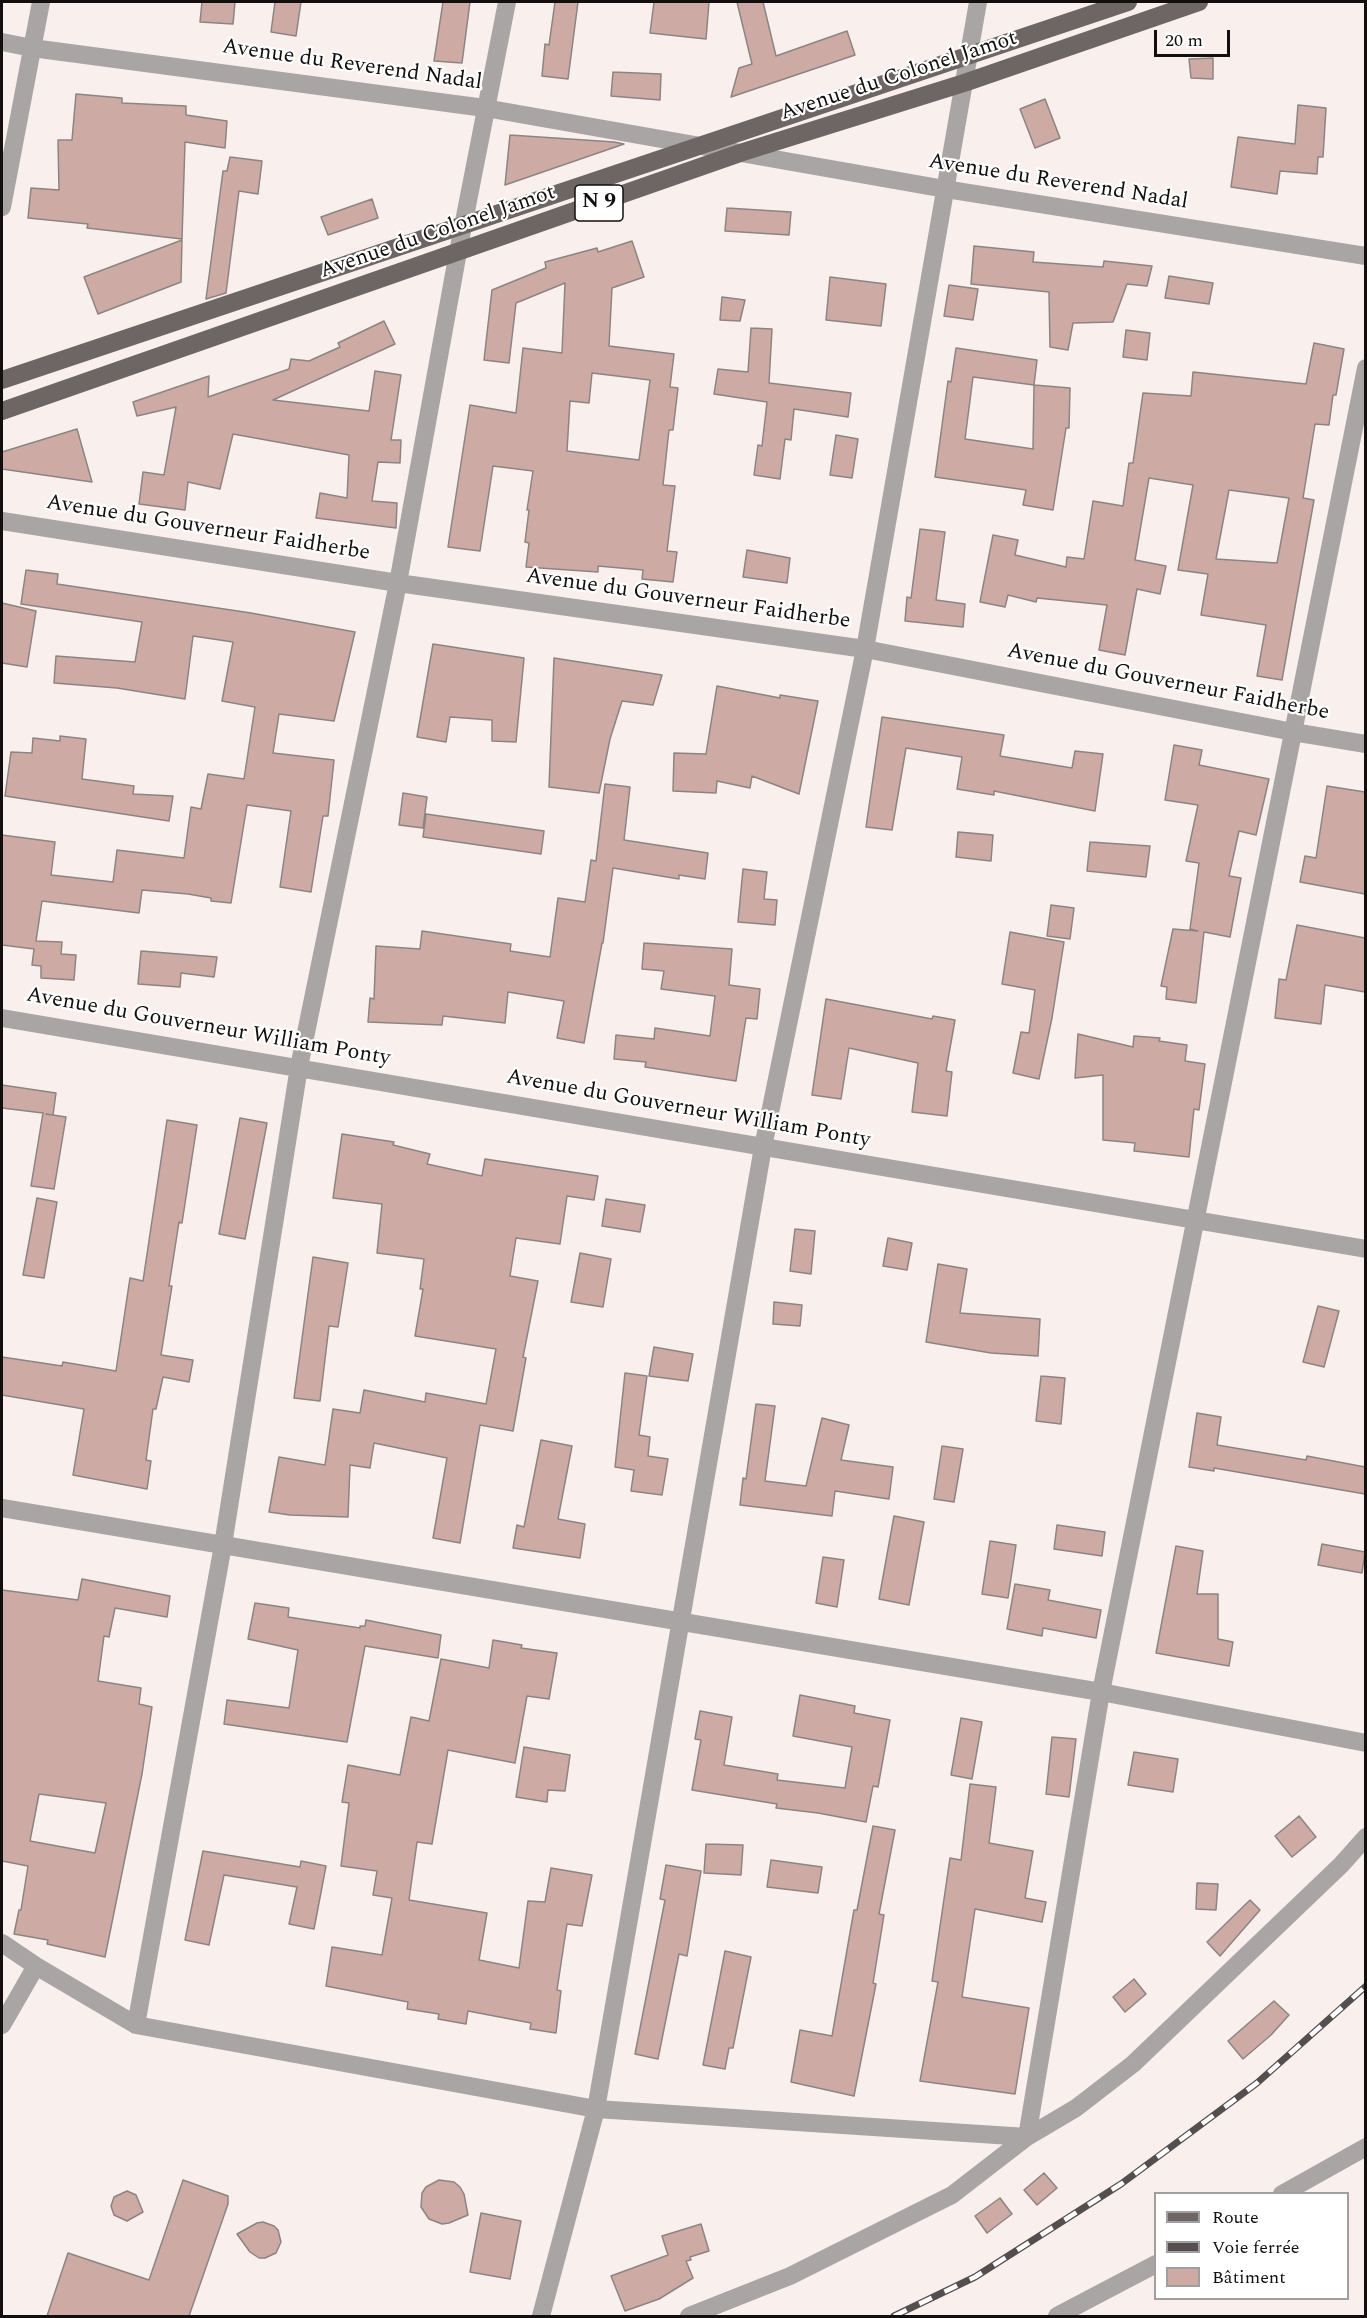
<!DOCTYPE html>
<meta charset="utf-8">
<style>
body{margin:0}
#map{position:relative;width:1367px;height:2318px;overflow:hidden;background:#f9f0ee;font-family:Spectral,serif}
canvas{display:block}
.frame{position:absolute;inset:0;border:3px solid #120f0e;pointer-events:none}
.legend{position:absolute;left:1154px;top:2192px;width:195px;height:108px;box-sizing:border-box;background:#fff;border:2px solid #a09f9f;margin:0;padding:8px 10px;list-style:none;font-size:18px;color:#120f0e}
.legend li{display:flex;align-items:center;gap:12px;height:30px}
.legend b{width:30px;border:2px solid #a09f9f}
.scale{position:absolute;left:1154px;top:30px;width:76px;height:27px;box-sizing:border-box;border:3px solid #120f0e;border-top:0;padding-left:8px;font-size:18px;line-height:21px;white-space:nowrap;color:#120f0e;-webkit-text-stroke:4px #fff;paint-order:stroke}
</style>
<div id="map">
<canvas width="1367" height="2318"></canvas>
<div class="frame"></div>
<ul class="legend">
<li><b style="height:8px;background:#6d6664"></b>Route</li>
<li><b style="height:8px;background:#544f4e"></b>Voie ferrée</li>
<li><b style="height:16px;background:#cdaba4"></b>Bâtiment</li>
</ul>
<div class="scale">20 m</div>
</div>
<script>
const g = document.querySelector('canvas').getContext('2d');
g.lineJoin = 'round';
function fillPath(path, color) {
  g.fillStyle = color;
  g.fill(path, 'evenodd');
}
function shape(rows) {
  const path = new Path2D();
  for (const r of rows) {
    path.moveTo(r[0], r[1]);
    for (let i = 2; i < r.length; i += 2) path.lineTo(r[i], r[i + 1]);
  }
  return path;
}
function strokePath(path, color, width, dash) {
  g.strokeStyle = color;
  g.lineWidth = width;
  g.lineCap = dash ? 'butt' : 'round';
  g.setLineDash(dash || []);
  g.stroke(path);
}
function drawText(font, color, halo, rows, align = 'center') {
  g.font = font + ' Spectral,serif';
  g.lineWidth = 4.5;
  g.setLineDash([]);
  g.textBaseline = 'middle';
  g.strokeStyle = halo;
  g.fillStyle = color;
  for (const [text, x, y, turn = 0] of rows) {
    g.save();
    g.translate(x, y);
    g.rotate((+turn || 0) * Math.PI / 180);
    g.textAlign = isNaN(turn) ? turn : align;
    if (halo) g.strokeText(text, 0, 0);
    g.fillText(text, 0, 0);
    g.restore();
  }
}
const building = shape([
 [202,2,235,2,233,24,200,22,202,2],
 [275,2,301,2,296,36,271,32,275,2],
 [443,2,470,2,462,63,434,61,443,2],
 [555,2,578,2,568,79,542,76,545,44,549,45,555,2],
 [654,2,709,2,706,39,650,33,654,2],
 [737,2,763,2,776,56,847,31,855,55,731,97,739,68,752,64,737,2],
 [1213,58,1213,79,1191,78,1189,59,1213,58],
 [613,72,661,74,660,100,611,96,613,72],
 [76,94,122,98,122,103,186,106,186,115,227,121,225,148,185,142,182,239,87,228,88,224,28,218,31,188,59,190,58,140,72,140,76,94],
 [1045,99,1060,138,1035,148,1020,109,1045,99],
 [1298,105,1326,108,1323,157,1318,157,1317,174,1280,171,1277,194,1231,187,1238,137,1295,144,1298,105],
 [510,135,614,142,624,144,505,185,510,135],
 [230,157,262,161,258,194,239,191,226,293,206,299,223,171,227,171,230,157],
 [372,199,378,218,328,235,321,217,372,199],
 [727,208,791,212,789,235,725,231,727,208],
 [182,240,181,282,98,314,84,277,182,240],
 [632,241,644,277,612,288,609,346,674,354,670,387,678,388,673,430,669,430,663,485,675,486,667,551,677,552,673,582,642,579,643,570,598,566,598,572,526,567,529,543,525,542,529,510,527,510,533,471,493,466,480,551,448,547,470,405,516,413,523,348,562,353,565,283,516,303,509,363,484,360,492,290,546,268,545,262,597,248,598,252,632,241],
 [592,373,650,380,639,460,567,451,570,401,589,403,592,373],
 [974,246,1034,252,1033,262,1103,267,1104,261,1152,266,1147,286,1127,284,1113,322,1073,323,1068,350,1050,347,1049,292,971,284,974,246],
 [1169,276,1213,283,1209,304,1165,298,1169,276],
 [830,277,886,284,881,326,826,320,830,277],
 [949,285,978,289,973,320,944,316,949,285],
 [722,297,745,300,740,321,720,320,722,297],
 [384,321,395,344,273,400,369,411,375,371,401,375,391,440,401,440,400,463,378,462,372,501,397,503,396,528,316,518,320,493,347,498,349,455,233,434,220,489,188,482,185,510,139,504,143,472,164,475,176,407,137,416,133,402,209,376,208,397,289,369,291,359,309,361,340,347,338,343,384,321],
 [751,328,772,329,769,383,851,393,848,417,794,409,791,440,785,439,780,479,754,475,758,445,762,446,767,402,714,394,718,369,748,372,751,328],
 [1126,330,1150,333,1147,360,1123,357,1126,330],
 [1314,343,1344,349,1336,395,1333,395,1329,425,1315,424,1303,498,1314,500,1282,680,1257,676,1266,625,1201,615,1208,574,1178,570,1193,485,1149,478,1135,560,1166,566,1160,594,1137,589,1125,655,1099,650,1107,605,1037,598,1036,602,1008,595,1005,607,980,602,993,535,1018,540,1015,555,1066,567,1067,557,1084,559,1093,501,1123,506,1129,463,1133,463,1143,393,1191,396,1193,372,1306,384,1314,343],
 [1229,490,1289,498,1277,563,1216,559,1229,490],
 [956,348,1037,360,1034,385,1070,388,1069,428,1066,428,1053,510,1023,505,1026,490,935,477,948,381,951,382,956,348],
 [973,377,1034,385,1033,449,965,439,973,377],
 [77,429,92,482,2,469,2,452,77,429],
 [836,435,858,439,852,478,830,475,836,435],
 [920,529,945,532,936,600,965,604,963,627,905,621,907,597,911,598,920,529],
 [747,550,790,558,787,583,743,577,747,550],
 [26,570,58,574,57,584,251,613,355,632,334,721,279,714,273,753,334,760,328,816,323,816,311,892,280,887,291,811,247,805,231,903,211,901,211,898,188,894,142,890,139,913,42,901,36,941,62,942,61,954,76,955,74,980,41,978,41,966,32,965,34,949,2,945,2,835,55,842,51,875,113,882,117,850,184,858,191,807,201,809,208,774,244,779,255,707,222,701,233,642,193,636,185,699,117,688,54,683,56,656,135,662,142,622,21,604,26,570],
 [2,603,36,611,27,667,2,663,2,603],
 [433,644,524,658,516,742,492,741,492,720,450,717,446,742,417,737,433,644],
 [554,658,662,675,653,705,622,701,610,739,599,793,549,787,554,658],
 [717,686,780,698,780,695,818,701,799,794,752,776,750,788,717,781,716,793,673,791,674,753,706,754,717,686],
 [882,717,1004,735,1000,756,1072,768,1075,751,1103,754,1095,811,994,791,994,795,957,789,962,757,906,748,892,830,866,827,882,717],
 [60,736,86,739,82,779,134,786,133,794,173,796,169,821,5,796,11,752,32,753,33,738,60,741,60,736],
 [1174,745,1202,750,1199,765,1269,779,1256,835,1239,831,1229,876,1241,878,1230,937,1204,932,1196,1003,1166,999,1167,987,1161,986,1173,929,1198,931,1190,929,1199,863,1186,861,1198,805,1165,800,1174,745],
 [605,784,630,787,624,840,708,853,705,879,679,875,679,879,613,868,603,943,602,943,584,1043,557,1038,564,1001,508,992,505,1023,443,1016,442,1025,368,1022,370,998,374,999,376,946,420,949,422,931,511,944,510,951,550,957,558,898,585,902,591,860,596,861,605,784],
 [1327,786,1365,792,1365,894,1300,882,1305,856,1316,858,1327,786],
 [403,793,427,797,423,828,399,825,403,793],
 [426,814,544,831,541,854,423,837,426,814],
 [958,832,993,835,991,861,956,857,958,832],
 [1090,842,1150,846,1146,877,1087,871,1090,842],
 [743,869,767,872,764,899,777,900,775,925,738,922,743,869],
 [1051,905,1074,908,1070,939,1047,936,1051,905],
 [1297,925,1365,938,1365,992,1325,985,1321,1024,1275,1018,1279,979,1286,980,1297,925],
 [1010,932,1064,942,1052,1018,1039,1079,1013,1073,1021,1032,1029,1033,1035,990,1002,984,1010,932],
 [644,943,732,949,729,985,760,989,757,1019,746,1018,736,1081,645,1067,646,1062,614,1059,616,1035,654,1039,655,1028,710,1036,715,996,661,989,664,971,642,969,644,943],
 [141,951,217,957,214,977,181,973,180,987,138,984,141,951],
 [826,999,932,1019,933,1016,955,1020,946,1071,952,1072,947,1116,912,1112,918,1063,849,1048,841,1099,812,1095,826,999],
 [1078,1034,1133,1047,1134,1036,1160,1038,1159,1041,1187,1045,1185,1061,1205,1064,1199,1110,1194,1109,1189,1157,1134,1151,1135,1143,1103,1140,1103,1075,1075,1078,1078,1034],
 [2,1085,56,1093,53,1115,46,1114,66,1117,54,1189,31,1186,43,1113,2,1108,2,1085],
 [240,1118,267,1123,245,1239,219,1234,240,1118],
 [167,1120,197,1125,182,1223,179,1222,169,1286,172,1286,161,1355,193,1360,189,1382,163,1377,156,1409,153,1409,146,1460,151,1461,147,1489,73,1475,84,1409,2,1395,2,1357,62,1366,63,1362,116,1371,130,1278,143,1281,167,1120],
 [342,1134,394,1142,393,1145,430,1154,427,1164,482,1176,485,1159,598,1176,594,1200,567,1196,560,1244,516,1238,510,1276,538,1281,523,1357,526,1358,513,1431,480,1425,460,1543,433,1538,447,1458,374,1443,370,1468,350,1465,348,1517,290,1515,269,1512,279,1457,325,1465,333,1409,360,1413,364,1390,425,1402,426,1393,486,1404,496,1349,415,1336,423,1289,420,1289,424,1259,377,1253,382,1204,333,1198,342,1134],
 [37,1198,57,1202,44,1278,23,1275,37,1198],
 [606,1199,645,1205,640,1232,602,1226,606,1199],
 [795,1229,815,1231,811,1274,790,1271,795,1229],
 [888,1238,912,1243,907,1270,883,1266,888,1238],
 [580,1253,611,1259,603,1307,571,1302,580,1253],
 [313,1257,348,1263,338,1327,329,1326,320,1401,294,1398,313,1257],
 [938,1264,967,1269,960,1313,1040,1319,1038,1356,991,1353,926,1342,938,1264],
 [774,1302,802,1305,800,1326,773,1324,774,1302],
 [1318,1306,1339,1311,1324,1367,1303,1362,1318,1306],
 [654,1347,693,1354,688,1381,649,1376,654,1347],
 [625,1373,647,1376,639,1435,650,1437,648,1456,668,1459,662,1495,631,1491,634,1470,615,1467,625,1373],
 [1041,1376,1065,1378,1061,1424,1036,1421,1041,1376],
 [756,1404,775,1406,765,1481,806,1486,822,1418,849,1425,841,1460,893,1467,889,1499,835,1491,832,1516,740,1505,743,1478,746,1479,756,1404],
 [1197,1413,1221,1417,1217,1445,1306,1460,1307,1456,1365,1467,1365,1494,1214,1468,1214,1471,1189,1467,1197,1413],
 [541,1440,572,1446,558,1519,585,1524,580,1558,513,1548,517,1525,524,1527,541,1440],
 [942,1446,963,1449,954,1502,934,1499,942,1446],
 [894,1516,924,1522,909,1605,879,1599,894,1516],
 [1057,1525,1105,1532,1102,1556,1054,1549,1057,1525],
 [990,1541,1016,1545,1008,1598,982,1594,990,1541],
 [1322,1544,1365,1552,1362,1573,1318,1565,1322,1544],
 [1176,1546,1203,1551,1197,1594,1218,1594,1218,1639,1233,1642,1229,1666,1156,1653,1176,1546],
 [823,1557,844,1560,837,1607,816,1603,823,1557],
 [82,1579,170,1596,167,1617,115,1608,109,1637,104,1636,98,1681,141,1688,139,1704,152,1707,142,1774,105,1957,47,1944,48,1940,14,1934,19,1910,21,1910,28,1866,2,1861,2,1590,78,1600,82,1579],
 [39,1794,106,1803,95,1853,30,1841,39,1794],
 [1015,1584,1050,1590,1048,1600,1101,1610,1096,1638,1043,1628,1042,1636,1007,1629,1015,1584],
 [255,1603,289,1608,288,1617,360,1628,360,1626,365,1626,366,1620,441,1635,438,1658,365,1646,347,1742,224,1724,227,1700,289,1708,298,1650,248,1639,255,1603],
 [493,1640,522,1645,521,1648,557,1653,549,1699,527,1696,515,1763,448,1750,432,1844,417,1842,409,1900,487,1913,479,1960,519,1968,528,1901,545,1902,551,1868,592,1875,582,1926,567,1924,557,1990,561,1991,556,2033,530,2029,531,2023,468,2011,466,2024,438,2019,439,2014,407,2009,408,2002,326,1986,332,1947,382,1955,392,1898,373,1895,377,1871,341,1866,349,1803,342,1802,348,1765,400,1775,411,1717,429,1721,441,1659,489,1668,493,1640],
 [800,1695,855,1706,854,1713,890,1720,878,1787,873,1786,866,1822,818,1813,776,1808,777,1804,692,1790,701,1740,695,1739,700,1711,732,1717,724,1765,778,1774,777,1780,845,1788,852,1747,793,1736,800,1695],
 [961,1718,982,1722,972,1779,951,1775,961,1718],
 [1052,1737,1076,1739,1069,1797,1046,1794,1052,1737],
 [524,1747,570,1755,565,1791,548,1790,547,1802,516,1797,524,1747],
 [1134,1752,1178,1759,1173,1792,1128,1785,1134,1752],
 [970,1784,996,1787,989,1843,1033,1851,1025,1898,1046,1902,1042,1922,975,1909,962,1997,1029,2008,1015,2094,920,2081,938,1982,932,1981,950,1858,961,1860,970,1784],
 [1299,1816,1316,1837,1292,1857,1275,1836,1299,1816],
 [873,1826,895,1830,879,1914,884,1915,873,1983,876,1984,854,2096,791,2082,800,2030,832,2036,854,1910,857,1910,873,1826],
 [706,1844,743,1845,741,1875,704,1873,706,1844],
 [203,1851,300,1867,301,1861,326,1866,314,1929,289,1924,297,1887,224,1875,209,1945,185,1940,203,1851],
 [771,1860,822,1867,818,1893,767,1887,771,1860],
 [666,1865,701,1871,687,1956,679,1954,658,2059,635,2054,665,1900,660,1899,666,1865],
 [1197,1883,1218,1884,1216,1910,1196,1909,1197,1883],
 [1250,1900,1260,1910,1220,1956,1207,1942,1250,1900],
 [725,1951,751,1957,733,2048,729,2048,725,2069,703,2065,725,1951],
 [1134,1979,1146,1994,1125,2012,1113,1997,1134,1979],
 [1274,2001,1289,2015,1271,2035,1243,2059,1228,2041,1274,2001],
 [1044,2173,1057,2188,1037,2205,1024,2190,1044,2173],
 [183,2180,228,2196,228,2204,189,2316,47,2316,68,2253,149,2280,183,2180],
 [439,2180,454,2182,460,2187,464,2194,468,2215,449,2223,442,2224,429,2219,421,2207,422,2193,426,2187,439,2180],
 [127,2191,136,2195,143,2212,127,2221,114,2215,111,2206,114,2197,127,2191],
 [1000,2198,1012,2214,987,2233,975,2216,1000,2198],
 [481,2213,521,2221,510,2279,470,2272,481,2213],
 [263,2222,274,2226,278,2230,281,2242,276,2253,265,2258,259,2258,250,2252,237,2234,257,2223,263,2222],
 [701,2224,709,2251,690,2257,691,2260,686,2261,693,2278,659,2299,625,2311,611,2276,668,2255,662,2236,701,2224]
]);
const street = shape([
 [2,42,32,48,485,108,945,189,1366,256],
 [2,207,41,2],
 [2,521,398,583,865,649,1293,732,1366,744],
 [2,1018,1366,1249],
 [2,1508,1101,1692,1366,1743],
 [2,1943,36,1966,136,2025,596,2109,1027,2137,1101,1692,1366,368],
 [2,2025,36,1966],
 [136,2025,223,1545,299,1067,398,583,458,252,507,2],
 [1282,2194,1366,2147],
 [541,2316,596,2109,763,1147,865,649,978,2],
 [689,2316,790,2276,952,2195,1027,2137,1076,2108,1133,2064,1341,1865,1366,1837],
 [1057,2316,1156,2264]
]);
const primary = shape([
 [2,380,1128,2],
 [2,411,743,152,964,83,1199,2]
]);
const rail = shape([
 [894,2316,975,2277,1121,2184,1257,2083,1366,1986]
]);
const shields = [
 [599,203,48]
];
const shieldNames = [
 ["N 9",599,203]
];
const streetNames = [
 ["Avenue du Reverend Nadal",352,66,8],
 ["Avenue du Colonel Jamot",899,77,-18],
 ["Avenue du Reverend Nadal",1058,183,9],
 ["Avenue du Colonel Jamot",438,233,-19],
 ["Avenue du Gouverneur Faidherbe",208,529,9],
 ["Avenue du Gouverneur Faidherbe",688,600,8],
 ["Avenue du Gouverneur Faidherbe",1168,683,11],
 ["Avenue du Gouverneur William Ponty",208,1028,10],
 ["Avenue du Gouverneur William Ponty",688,1110,10]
];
fillPath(building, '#cdaba4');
strokePath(building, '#8d8482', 1.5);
strokePath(street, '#a9a5a4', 18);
strokePath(primary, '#6d6664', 18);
strokePath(rail, '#544f4e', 7);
strokePath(rail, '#fff', 4.5, [14]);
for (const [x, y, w] of shields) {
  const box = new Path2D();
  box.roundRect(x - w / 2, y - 18, w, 36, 4.5);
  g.fillStyle = '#fff';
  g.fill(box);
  strokePath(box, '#120f0e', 1.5);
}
drawText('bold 21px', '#120f0e', null, shieldNames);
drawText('22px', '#120f0e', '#fff', streetNames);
</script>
